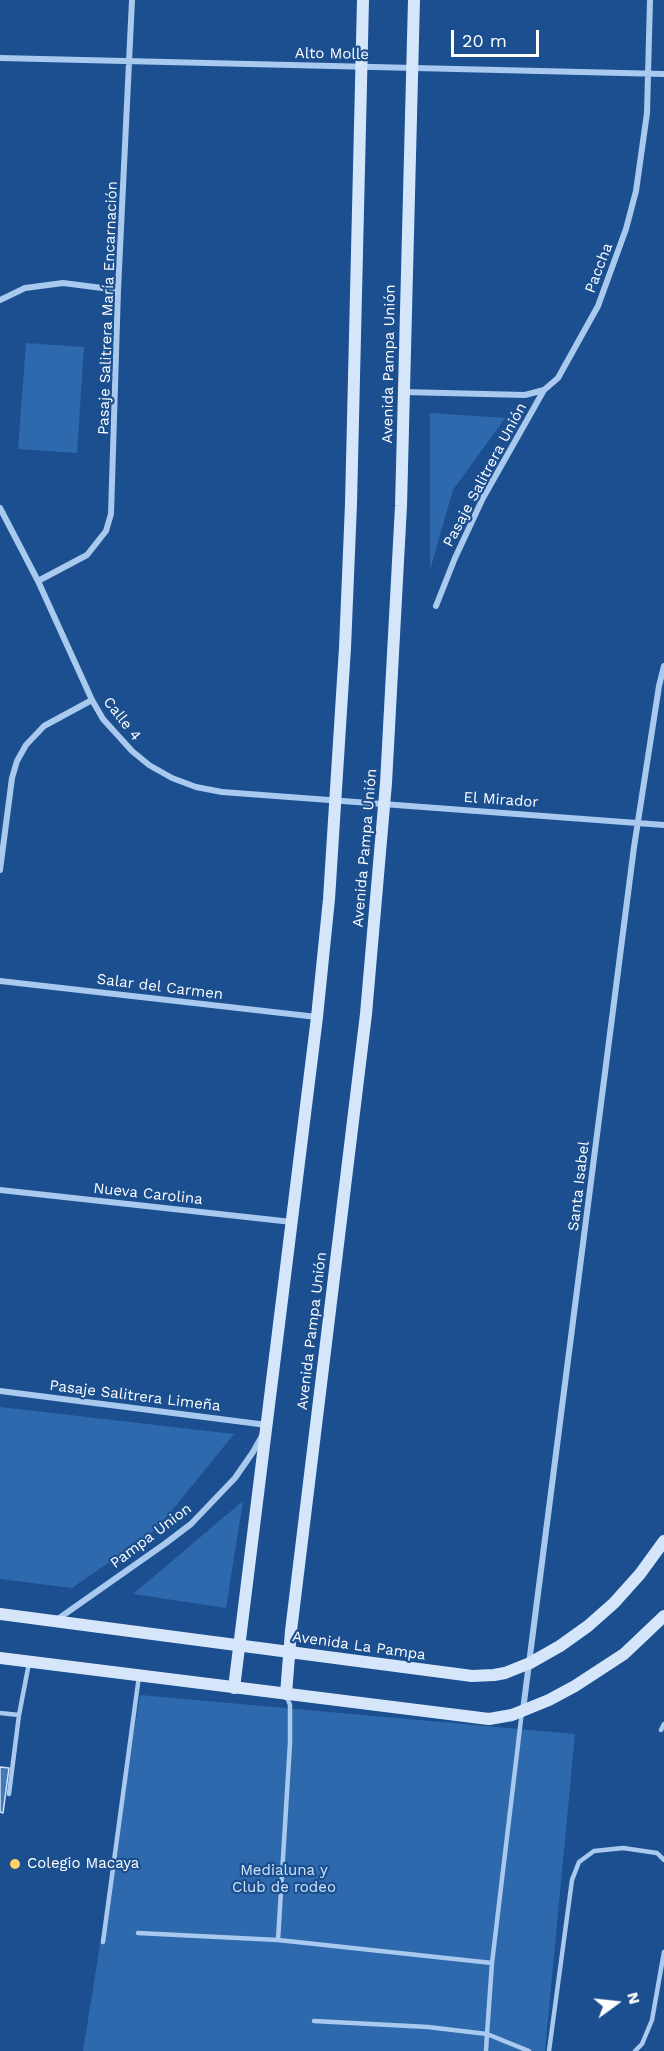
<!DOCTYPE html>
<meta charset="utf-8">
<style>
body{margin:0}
#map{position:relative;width:664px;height:2051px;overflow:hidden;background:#1b4f8f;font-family:"Work Sans",sans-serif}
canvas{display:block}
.north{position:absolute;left:586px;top:1973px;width:60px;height:60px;-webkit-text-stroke:4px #1b4f8f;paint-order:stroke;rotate:75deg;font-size:16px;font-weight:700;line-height:24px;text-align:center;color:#fff}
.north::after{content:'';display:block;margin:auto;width:21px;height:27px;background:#fff;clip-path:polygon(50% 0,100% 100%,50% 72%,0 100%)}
.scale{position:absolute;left:451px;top:30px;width:88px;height:27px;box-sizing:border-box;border:3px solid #fff;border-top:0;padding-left:8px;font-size:18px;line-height:21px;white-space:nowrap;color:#fff;-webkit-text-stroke:4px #1b4f8f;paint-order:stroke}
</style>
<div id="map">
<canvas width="664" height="2051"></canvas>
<div class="north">N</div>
<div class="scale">20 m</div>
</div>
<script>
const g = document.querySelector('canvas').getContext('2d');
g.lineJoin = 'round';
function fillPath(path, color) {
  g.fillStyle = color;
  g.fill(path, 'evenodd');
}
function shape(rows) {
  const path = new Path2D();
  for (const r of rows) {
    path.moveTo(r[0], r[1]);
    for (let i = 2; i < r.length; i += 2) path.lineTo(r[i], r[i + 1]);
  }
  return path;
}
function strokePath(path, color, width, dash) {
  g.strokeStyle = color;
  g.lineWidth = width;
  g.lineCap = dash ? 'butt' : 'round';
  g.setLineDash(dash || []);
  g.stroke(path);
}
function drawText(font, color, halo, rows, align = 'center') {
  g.font = font + ' "Work Sans",sans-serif';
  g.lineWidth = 4.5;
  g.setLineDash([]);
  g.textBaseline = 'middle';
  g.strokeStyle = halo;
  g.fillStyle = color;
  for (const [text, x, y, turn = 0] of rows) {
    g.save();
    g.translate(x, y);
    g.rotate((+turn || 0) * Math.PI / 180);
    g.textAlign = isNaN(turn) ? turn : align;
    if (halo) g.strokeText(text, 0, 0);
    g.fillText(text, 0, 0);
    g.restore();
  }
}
const green = shape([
 [26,343,84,347,77,453,18,449],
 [430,413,505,418,453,490,430,570],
 [0,1407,234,1434,157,1529,72,1588,0,1579],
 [243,1501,226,1608,133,1594],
 [140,1695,575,1734,545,2051,83,2051]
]);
const building = shape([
 [0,1767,9,1768,3,1813,0,1812,0,1767]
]);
const lane = shape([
 [0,1713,19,1715],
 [661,1730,664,1724],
 [9,1794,19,1715,29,1663],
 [138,1933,278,1940,492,1963],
 [278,1940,290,1743,290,1705,287,1697],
 [103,1942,139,1676],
 [314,2021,428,2027,487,2034,492,1963,522,1711],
 [486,2051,487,2034,529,2051],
 [549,2051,572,1880,579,1862,594,1851,623,1848,657,1853,664,1860],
 [635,2051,642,2044,652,2020,664,1952]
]);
const street = shape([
 [0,58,664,74],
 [0,300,25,288,63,283,118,290],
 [404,392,525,395,544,390,558,378,598,306,626,229,636,191,647,113,650,0],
 [0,508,38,581,92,700,103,719,132,751,149,765,172,778,196,787,222,792,664,825],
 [38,581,87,555,106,531,111,514,118,290,132,0],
 [436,606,455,558,483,498,544,390],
 [0,870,12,778,17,761,26,745,44,726,92,700],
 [0,981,317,1017],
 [0,1190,292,1222],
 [0,1391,267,1425,266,1427],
 [55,1621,166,1543,191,1524,235,1478,253,1452,262,1436],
 [523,1710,634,847,659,686,664,666]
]);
const secondary = shape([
 [0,1614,472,1676,494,1675,505,1673,530,1663,560,1646,588,1626,614,1603,640,1574,664,1541],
 [0,1658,489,1719,512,1715,549,1700,575,1686,624,1654,664,1616],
 [234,1688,317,1017,329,899,345,648,351,504,363,0],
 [286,1694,291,1631,366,1014,386,783,401,506,414,0]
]);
const markers = [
 [15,1864,6,"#ffd166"]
];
const streetNames = [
 ["Alto Molle",332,54,1],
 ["Paccha",599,268,-69],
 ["Pasaje Salitrera María Encarnación",108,308,-88],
 ["Avenida Pampa Unión",389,364,-89],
 ["Pasaje Salitrera Unión",485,475,-62],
 ["Calle 4",122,719,52],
 ["El Mirador",501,800,4],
 ["Avenida Pampa Unión",365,848,-85],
 ["Salar del Carmen",160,987,7],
 ["Santa Isabel",579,1186,-83],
 ["Nueva Carolina",148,1194,6],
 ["Avenida Pampa Unión",312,1331,-83],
 ["Pasaje Salitrera Limeña",135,1396,7],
 ["Pampa Union",151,1536,-37],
 ["Avenida La Pampa",359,1646,8]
];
const poiNames = [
 ["Colegio Macaya",27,1864]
];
const parkNames = [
 ["Medialuna y",284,1871],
 ["Club de rodeo",284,1888]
];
fillPath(green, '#2e69ad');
fillPath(building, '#4478b7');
strokePath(building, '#cfe3fa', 1.5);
strokePath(lane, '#a9c9ee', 4.5);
strokePath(street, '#a9c9ee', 6);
strokePath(secondary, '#d6e6fa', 12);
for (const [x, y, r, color] of markers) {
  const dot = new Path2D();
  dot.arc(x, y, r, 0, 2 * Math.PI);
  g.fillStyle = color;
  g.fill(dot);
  strokePath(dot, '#1b4f8f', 2);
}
drawText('15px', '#fff', '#1b4f8f', streetNames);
drawText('15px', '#fff', '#1b4f8f', poiNames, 'left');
drawText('15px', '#cfe3fa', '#1b4f8f', parkNames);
</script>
